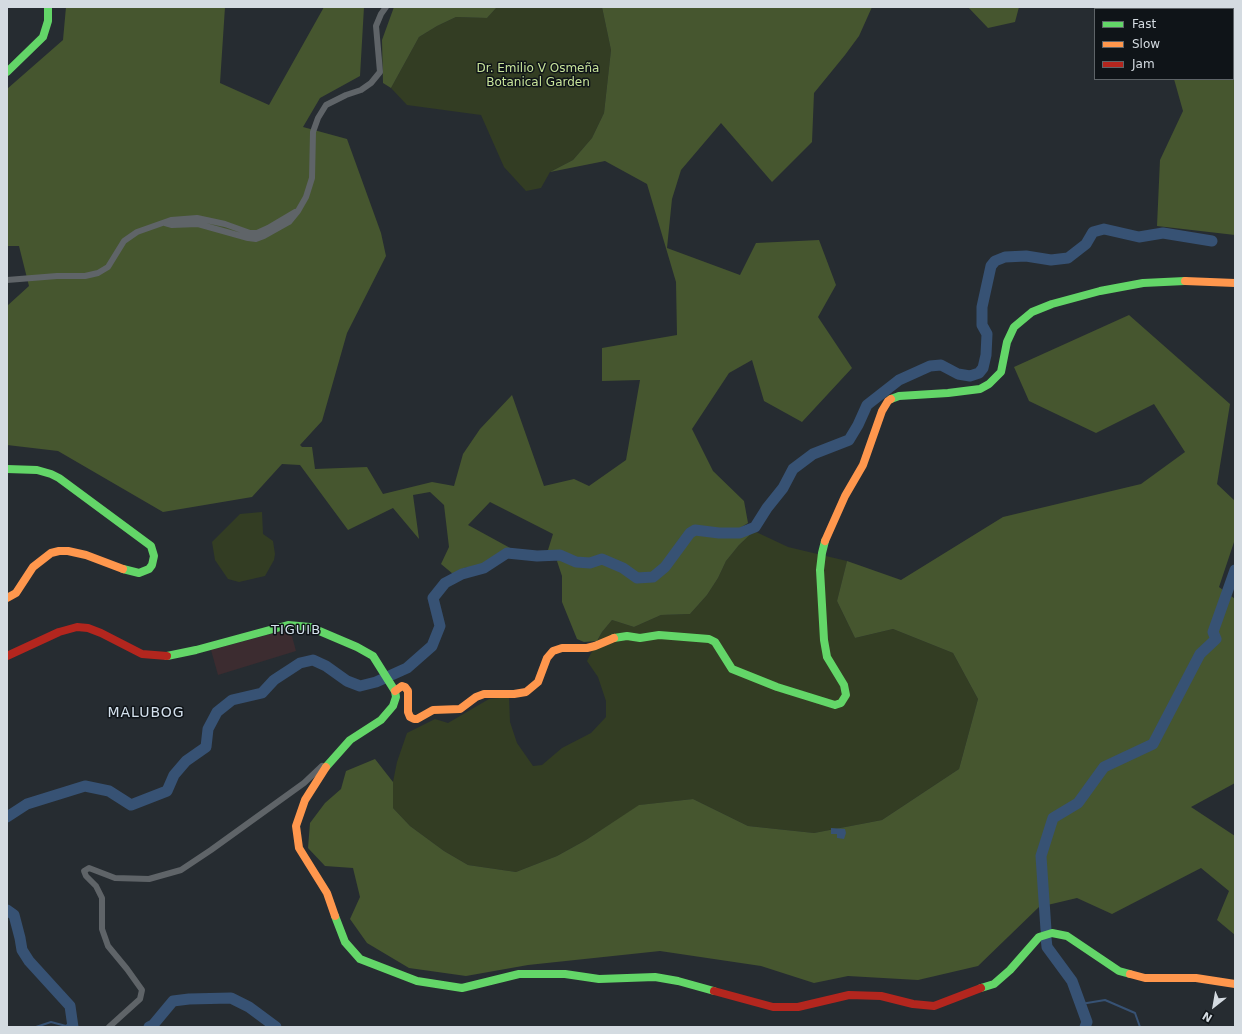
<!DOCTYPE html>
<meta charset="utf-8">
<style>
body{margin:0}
#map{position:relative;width:1242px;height:1034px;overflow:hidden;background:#262c31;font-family:"DejaVu Sans",sans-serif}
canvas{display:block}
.frame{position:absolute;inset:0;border:8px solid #d4dbe1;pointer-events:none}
.legend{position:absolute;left:1094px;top:8px;width:140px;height:72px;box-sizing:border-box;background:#0f1418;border:1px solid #5e6468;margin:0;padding:5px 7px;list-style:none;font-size:12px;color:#d4dbe1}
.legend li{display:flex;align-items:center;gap:8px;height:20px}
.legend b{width:20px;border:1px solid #5e6468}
.north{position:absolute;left:1194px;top:986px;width:40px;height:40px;-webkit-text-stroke:3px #0f1418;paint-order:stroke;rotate:211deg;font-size:11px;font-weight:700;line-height:16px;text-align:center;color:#d4dbe1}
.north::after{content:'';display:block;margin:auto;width:14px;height:18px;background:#d4dbe1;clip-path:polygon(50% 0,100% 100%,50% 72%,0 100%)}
</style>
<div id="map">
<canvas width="1242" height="1034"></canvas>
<div class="frame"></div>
<ul class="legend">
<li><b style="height:5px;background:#63d668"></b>Fast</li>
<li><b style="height:5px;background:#ff974d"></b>Slow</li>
<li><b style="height:5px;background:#b3261e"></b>Jam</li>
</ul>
<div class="north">N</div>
</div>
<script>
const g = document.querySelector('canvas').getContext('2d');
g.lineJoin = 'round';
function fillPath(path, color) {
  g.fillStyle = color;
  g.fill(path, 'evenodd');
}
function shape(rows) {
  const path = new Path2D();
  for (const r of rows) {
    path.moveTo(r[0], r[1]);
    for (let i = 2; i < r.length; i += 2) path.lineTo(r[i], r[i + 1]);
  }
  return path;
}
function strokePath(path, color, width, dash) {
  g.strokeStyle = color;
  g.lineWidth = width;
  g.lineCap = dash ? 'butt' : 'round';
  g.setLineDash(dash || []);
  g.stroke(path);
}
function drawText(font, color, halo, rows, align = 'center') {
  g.font = font + ' "DejaVu Sans",sans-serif';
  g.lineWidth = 3;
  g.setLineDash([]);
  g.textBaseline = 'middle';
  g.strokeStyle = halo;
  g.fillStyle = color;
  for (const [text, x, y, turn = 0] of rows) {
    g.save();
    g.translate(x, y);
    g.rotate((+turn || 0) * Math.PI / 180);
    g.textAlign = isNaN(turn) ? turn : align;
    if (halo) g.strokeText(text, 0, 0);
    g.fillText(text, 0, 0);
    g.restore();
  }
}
const education = shape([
 [290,629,296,651,218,675,211,650]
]);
const green = shape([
 [497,7,602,7,611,50,604,113,592,138,573,160,550,172,541,188,526,191,504,167,481,115,407,105,391,88,419,37,437,26,456,17,487,18],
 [262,512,263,534,273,541,275,554,274,560,265,576,239,582,228,579,215,560,212,542,240,514],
 [754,531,788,547,847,561,837,601,855,638,893,629,953,653,978,699,959,769,882,820,814,833,748,826,693,799,640,805,586,840,557,856,516,872,468,865,444,851,410,826,393,808,393,782,397,762,407,733,435,719,448,723,489,699,509,697,510,722,517,743,533,766,542,765,562,748,591,733,606,717,606,701,598,677,587,661,602,632,612,620,634,627,661,615,690,614,707,595,718,578,726,561,739,545]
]);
const forest = shape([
 [66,7,225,7,220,83,269,105,324,7,364,7,360,76,320,98,303,127,347,139,381,233,386,256,347,333,322,421,300,445,302,447,312,447,315,469,367,467,383,494,432,482,454,486,463,454,480,429,512,395,544,486,574,479,589,486,626,460,640,380,602,381,602,348,677,335,676,282,647,184,605,161,550,172,573,160,592,138,604,113,611,50,602,7,872,7,859,36,845,55,814,93,812,142,772,182,721,123,681,170,672,199,667,248,740,275,756,243,819,240,836,285,818,317,852,368,802,422,764,401,752,360,729,373,692,429,713,471,744,501,748,523,740,528,730,530,696,527,688,531,661,565,652,574,642,575,634,571,623,564,603,555,590,559,576,558,559,550,548,550,553,534,490,502,468,525,512,549,484,565,464,568,453,574,441,564,449,547,444,505,430,492,413,495,419,539,393,508,348,530,300,465,282,464,252,497,163,512,58,451,7,445,7,306,29,286,19,246,7,246,7,89,63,40],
 [394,7,497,7,487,18,456,17,437,26,419,37,391,88,383,83,382,40],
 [968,7,1019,7,1015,22,988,28],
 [1115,7,1181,7,1181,9,1116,9],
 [1216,7,1235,7,1235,235,1157,226,1160,160,1183,111,1174,79,1233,79,1233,9,1222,9],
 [1129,315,1230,404,1217,484,1235,501,1235,539,1219,587,1235,599,1235,783,1191,807,1235,836,1235,935,1217,920,1229,891,1201,868,1112,914,1077,898,1039,907,978,966,918,980,848,976,814,983,761,966,660,951,528,965,466,976,409,968,367,943,350,919,360,897,353,868,325,866,308,848,310,823,325,803,341,789,346,771,375,759,393,782,393,808,410,826,444,851,468,865,516,872,557,856,586,840,639,805,693,799,748,826,814,833,882,820,959,769,978,699,953,653,893,629,855,638,837,601,847,561,901,580,1003,517,1141,484,1185,452,1154,404,1096,433,1029,401,1014,367],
 [754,531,739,545,726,561,718,578,707,595,690,614,661,615,634,627,612,620,602,632,597,641,584,642,577,639,562,602,562,576,557,561,559,557,577,565,591,567,603,561,623,572,637,580,653,579,666,567,688,543,691,534,695,532,719,536,736,535]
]);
const water = shape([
 [831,828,845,829,846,833,844,839,837,838,837,834,831,834]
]);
const stream = shape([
 [1081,1004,1105,1000,1135,1013,1140,1027],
 [36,1027,51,1022,66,1026,72,1021]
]);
const river = shape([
 [7,817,27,804,85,786,109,791,131,805,167,791,174,775,186,761,206,747,208,729,217,712,232,700,262,693,274,680,300,663,313,660,326,666,347,681,360,686,376,682,407,668,432,646,440,626,433,598,445,583,462,574,484,568,507,553,537,556,560,555,576,562,590,563,602,559,623,568,637,578,653,577,665,567,690,533,695,530,719,533,740,533,755,527,767,508,783,488,793,469,813,454,849,440,858,425,867,405,899,380,930,366,941,365,958,374,970,376,979,373,983,368,986,355,987,334,982,325,982,307,991,266,995,261,1005,257,1026,256,1051,260,1068,258,1086,244,1093,232,1104,229,1139,237,1163,233,1212,241],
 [7,910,14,915,20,938,22,950,29,961,70,1006,73,1027],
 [1046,930,1041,856,1053,818,1078,803,1104,767,1153,744,1200,654,1216,639,1213,632,1235,570],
 [1046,938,1047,947,1072,981,1087,1022,1085,1027],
 [149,1027,153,1025,173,1001,189,999,231,998,249,1007,276,1027]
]);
const street = shape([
 [165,223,172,225,198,224,248,238,256,239,264,236,289,222,298,211,306,197,312,178,313,132,318,118,326,105,346,95,361,90,371,83,380,72,376,26,381,14,386,7],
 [7,280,57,276,85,276,98,273,108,267,124,241,137,232,171,220,197,218,225,224,250,233,257,233,268,228,295,212],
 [109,1027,140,999,142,990,127,969,108,946,102,929,102,898,96,886,86,876,84,871,89,868,115,878,149,879,181,870,211,850,304,783,322,766]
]);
const fast = shape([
 [7,72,43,37,48,21,48,7],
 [891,399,899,396,948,393,980,389,989,384,1001,372,1007,342,1014,327,1032,312,1052,304,1100,291,1143,283,1185,281],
 [7,469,37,470,51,474,59,478,151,546,154,556,152,565,149,569,139,573,123,569],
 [614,638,627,636,640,638,659,635,709,639,715,642,732,669,777,687,835,705,841,703,846,695,844,685,827,657,824,640,820,570,822,553,825,541],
 [167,656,196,650,288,625,310,627,357,647,373,656,395,691,396,697,393,706,381,720,350,740,326,767],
 [335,916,345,942,360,959,417,981,462,988,519,974,565,974,599,979,655,977,678,981,714,991],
 [981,988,994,984,1010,970,1039,937,1052,933,1067,936,1119,971,1130,974]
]);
const slow = shape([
 [1185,281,1235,283],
 [825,541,845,496,863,465,882,411,888,401,891,399],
 [7,598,16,593,33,567,51,553,59,551,68,551,86,555,123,569],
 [395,691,402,686,405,687,408,691,408,712,410,717,414,719,417,719,433,710,460,709,476,697,484,694,514,694,526,692,538,682,547,658,553,651,562,648,587,648,595,646,614,638],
 [326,767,305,800,296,826,299,848,327,893,335,916],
 [1130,974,1145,978,1196,978,1235,984]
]);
const jam = shape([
 [7,656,59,632,77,627,88,628,101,633,142,654,167,656],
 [714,991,773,1007,798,1007,849,995,881,996,913,1004,934,1006,981,988]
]);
const parkNames = [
 ["Dr. Emilio V Osmeña",538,69],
 ["Botanical Garden",538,83]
];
const neighbourhoodNames = [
 ["TIGUIB",296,631]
];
const quarterNames = [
 ["MALUBOG",146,713]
];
fillPath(education, '#3c2c30');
fillPath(green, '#333d23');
fillPath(forest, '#46562f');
fillPath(water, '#375274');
strokePath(stream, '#375274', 2);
strokePath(river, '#375274', 11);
strokePath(street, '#5f6468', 6);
strokePath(fast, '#63d668', 8);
strokePath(slow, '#ff974d', 8);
strokePath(jam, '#b3261e', 8);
drawText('12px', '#c7e39a', '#0f1418', parkNames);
g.letterSpacing = '1px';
drawText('13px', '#d4e1ed', '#0f1418', neighbourhoodNames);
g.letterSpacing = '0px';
g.letterSpacing = '1px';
drawText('14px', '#d4e1ed', '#0f1418', quarterNames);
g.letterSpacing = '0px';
</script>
